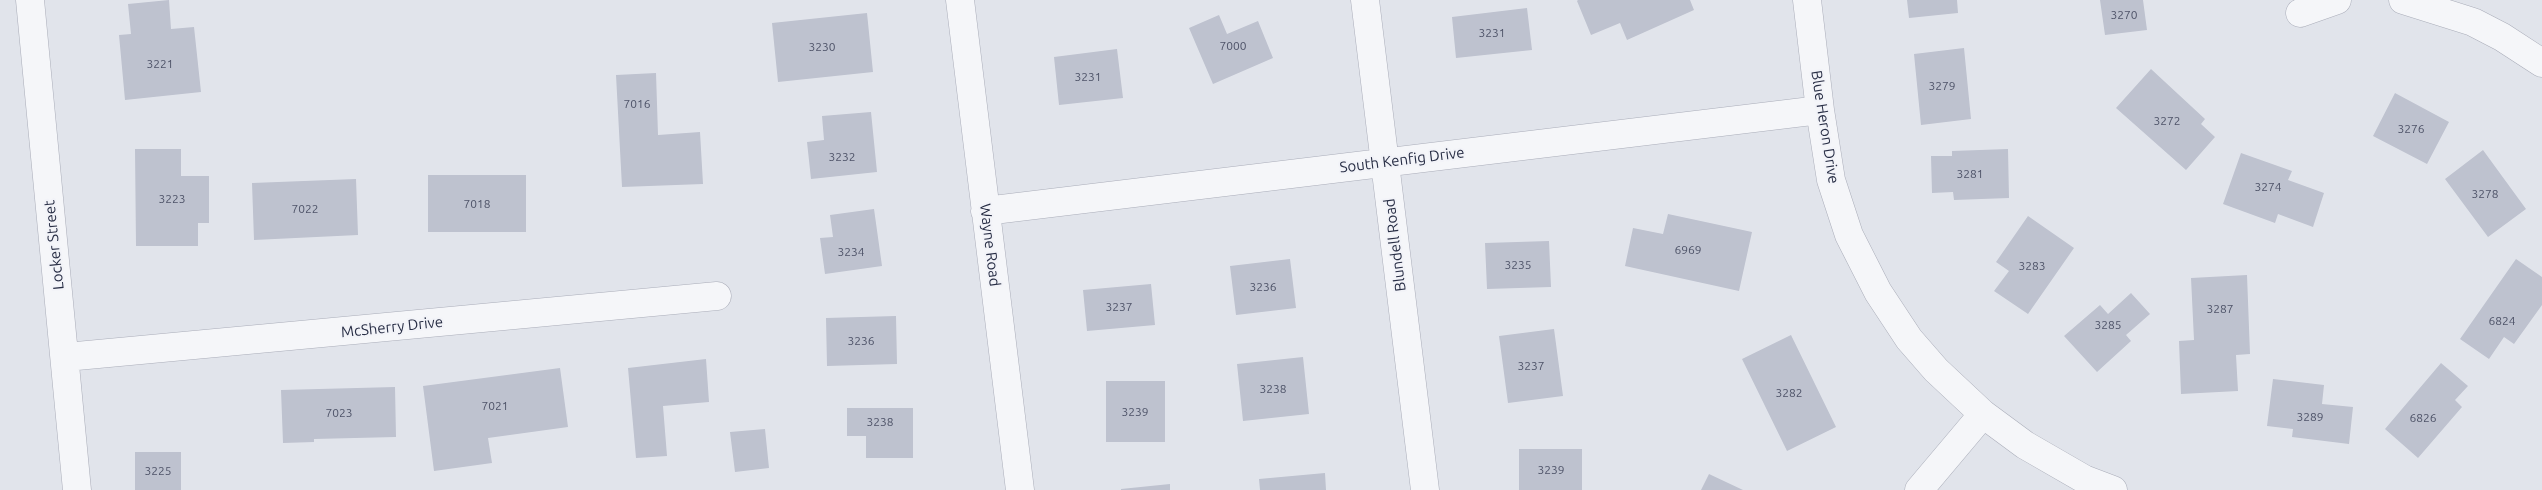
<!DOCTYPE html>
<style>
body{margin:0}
canvas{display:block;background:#e1e4eb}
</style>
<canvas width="2542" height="490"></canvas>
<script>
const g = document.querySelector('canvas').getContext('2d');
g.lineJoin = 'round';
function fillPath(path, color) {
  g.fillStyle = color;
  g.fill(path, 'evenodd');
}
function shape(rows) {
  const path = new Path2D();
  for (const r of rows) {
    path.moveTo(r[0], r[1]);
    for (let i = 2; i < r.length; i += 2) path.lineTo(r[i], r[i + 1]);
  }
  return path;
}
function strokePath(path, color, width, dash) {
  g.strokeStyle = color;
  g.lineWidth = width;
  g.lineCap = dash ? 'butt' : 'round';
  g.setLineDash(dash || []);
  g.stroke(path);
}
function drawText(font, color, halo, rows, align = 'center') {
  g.font = font + ' Ubuntu,sans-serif';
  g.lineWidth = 4;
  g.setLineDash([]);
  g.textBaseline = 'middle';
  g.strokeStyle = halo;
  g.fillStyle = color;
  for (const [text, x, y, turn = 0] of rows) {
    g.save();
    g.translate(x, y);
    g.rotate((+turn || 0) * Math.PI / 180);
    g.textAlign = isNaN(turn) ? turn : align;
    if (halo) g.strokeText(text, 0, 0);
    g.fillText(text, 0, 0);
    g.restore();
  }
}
const building = shape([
 [169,0,171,29,194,27,201,92,125,100,119,35,131,34,128,4],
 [1578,0,1690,0,1694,10,1627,40,1620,23,1591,35,1577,1],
 [1907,0,1957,0,1958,13,1909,18],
 [2100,0,2143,0,2147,30,2105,35],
 [1527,8,1532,50,1456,58,1452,17],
 [867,13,873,72,778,82,772,23],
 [1219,15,1227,34,1258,21,1273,58,1213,84,1189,28],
 [1964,48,1971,119,1921,125,1914,54],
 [1117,49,1123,98,1059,105,1054,57],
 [2151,69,2205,119,2201,124,2215,137,2186,170,2116,108],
 [656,73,658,135,700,132,703,184,622,187,616,75],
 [2395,93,2449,122,2427,164,2373,136],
 [871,112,877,172,811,179,807,142,824,140,822,116],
 [135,149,181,149,181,176,209,176,209,223,198,223,198,246,136,246],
 [2008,149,2009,198,1954,200,1953,192,1932,193,1931,156,1952,156,1952,151],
 [2483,150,2526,209,2488,237,2445,179],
 [2241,153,2292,171,2288,180,2324,193,2313,227,2278,214,2275,223,2223,204],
 [428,175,526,175,526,232,428,232],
 [356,179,358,235,254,240,252,183],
 [874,209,882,266,825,274,820,238,833,237,830,215],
 [1668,214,1752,232,1739,291,1625,266,1633,228,1663,234],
 [2028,216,2074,248,2028,314,1994,291,2009,271,1996,262],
 [1549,241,1551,287,1487,289,1485,243],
 [1290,259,1296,308,1236,315,1230,266],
 [2516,259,2542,277,2542,305,2514,344,2504,337,2489,359,2460,339],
 [2247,275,2250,354,2236,355,2238,391,2181,394,2179,341,2194,340,2191,278],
 [1151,284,1155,325,1087,331,1083,290],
 [2131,293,2150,314,2126,335,2131,341,2097,372,2064,336,2100,305,2108,314],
 [896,316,897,364,827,366,826,318],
 [1554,329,1563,396,1508,403,1499,336],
 [1791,335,1836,427,1787,451,1742,359],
 [1303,357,1309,414,1243,421,1237,364],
 [706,359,709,402,663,406,667,456,636,458,628,368],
 [2441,363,2468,386,2455,400,2462,407,2418,458,2385,429],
 [560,368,568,427,488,438,492,463,434,471,423,386],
 [2273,379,2324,385,2322,404,2353,407,2349,444,2292,437,2293,429,2267,426],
 [1106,381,1165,381,1165,442,1106,442],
 [395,387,396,437,314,439,314,442,283,443,281,390],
 [847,408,913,408,913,458,866,458,866,436,847,436],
 [765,429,769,468,735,472,730,432],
 [1519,449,1582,449,1582,490,1519,490],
 [135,452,181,452,181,490,135,490],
 [1325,473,1326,490,1260,490,1259,479],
 [1709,474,1743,490,1701,490],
 [1170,484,1170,490,1121,490,1121,489]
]);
const minor = shape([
 [30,0,77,490],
 [960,0,1020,490],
 [1365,0,1425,490],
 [1807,0,1820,110,1831,180,1849,235,1878,292,1909,339,1936,370,1983,414,2025,445,2084,479,2113,490],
 [2403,0,2473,22,2502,37,2542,63],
 [2300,13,2337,0],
 [985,211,1820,110],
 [66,357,717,296],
 [1919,490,1983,414]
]);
const numberNames = [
 ["3270",2124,15],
 ["3231",1492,33],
 ["7000",1233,46],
 ["3230",822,47],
 ["3221",160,64],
 ["3231",1088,77],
 ["3279",1942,86],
 ["7016",637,104],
 ["3272",2167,121],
 ["3276",2411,129],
 ["3232",842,157],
 ["3281",1970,174],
 ["3274",2268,187],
 ["3278",2485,194],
 ["3223",172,199],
 ["7018",477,204],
 ["7022",305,209],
 ["6969",1688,250],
 ["3234",851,252],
 ["3235",1518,265],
 ["3283",2032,266],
 ["3236",1263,287],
 ["3237",1119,307],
 ["3287",2220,309],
 ["6824",2502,321],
 ["3285",2108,325],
 ["3236",861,341],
 ["3237",1531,366],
 ["3238",1273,389],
 ["3282",1789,393],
 ["7021",495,406],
 ["3239",1135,412],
 ["7023",339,413],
 ["3289",2310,417],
 ["6826",2423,418],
 ["3238",880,422],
 ["3239",1551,470],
 ["3225",158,471]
];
const streetNames = [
 ["Blue Heron Drive",1825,127,81],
 ["South Kenfig Drive",1402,160,-7],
 ["Locker Street",54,245,-96],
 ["Wayne Road",990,245,83],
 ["Blundell Road",1395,245,-97],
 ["McSherry Drive",392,327,-6]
];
fillPath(building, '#bec2cf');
strokePath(minor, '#aaadb9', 29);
strokePath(minor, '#f5f6f9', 28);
drawText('12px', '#4e5368', null, numberNames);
drawText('15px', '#282e45', '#f2f3f8', streetNames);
</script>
